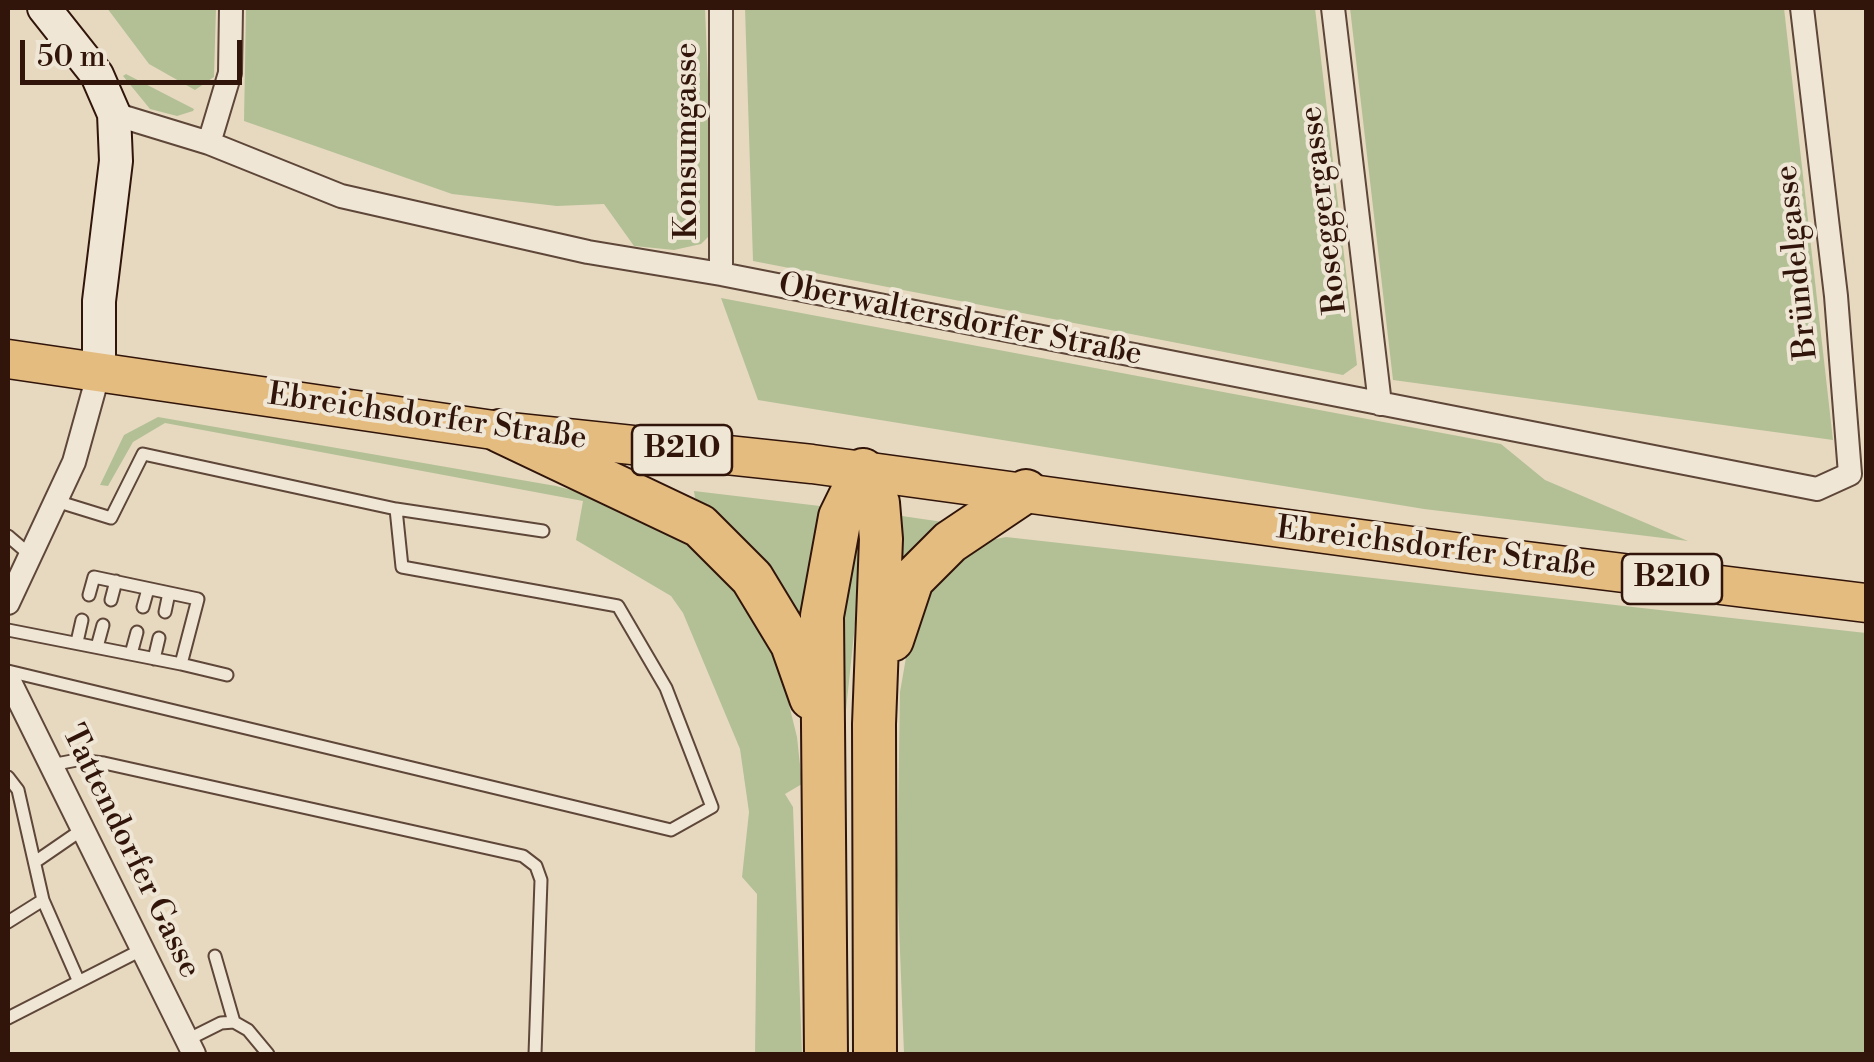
<!DOCTYPE html>
<meta charset="utf-8">
<style>
body{margin:0}
#map{position:relative;width:1874px;height:1062px;overflow:hidden;background:#e7d9c0;font-family:"Libre Bodoni",serif}
canvas{display:block}
.frame{position:absolute;inset:0;border:10px solid #31150a;pointer-events:none}
.scale{position:absolute;left:20px;top:40px;width:222px;height:45px;box-sizing:border-box;border:5px solid #31150a;border-top:0;padding-left:12px;font-size:30px;line-height:35px;white-space:nowrap;color:#31150a;-webkit-text-stroke:8px #efe6d6;paint-order:stroke}
</style>
<div id="map">
<canvas width="1874" height="1062"></canvas>
<div class="frame"></div>
<div class="scale">50 m</div>
</div>
<script>
const g = document.querySelector('canvas').getContext('2d');
g.lineJoin = 'round';
function fillPath(path, color) {
  g.fillStyle = color;
  g.fill(path, 'evenodd');
}
function shape(rows) {
  const path = new Path2D();
  for (const r of rows) {
    path.moveTo(r[0], r[1]);
    for (let i = 2; i < r.length; i += 2) path.lineTo(r[i], r[i + 1]);
  }
  return path;
}
function strokePath(path, color, width, dash) {
  g.strokeStyle = color;
  g.lineWidth = width;
  g.lineCap = dash ? 'butt' : 'round';
  g.setLineDash(dash || []);
  g.stroke(path);
}
function drawText(font, color, halo, rows, align = 'center') {
  g.font = font + ' "Libre Bodoni",serif';
  g.lineWidth = 8;
  g.setLineDash([]);
  g.textBaseline = 'middle';
  g.strokeStyle = halo;
  g.fillStyle = color;
  for (const [text, x, y, turn = 0] of rows) {
    g.save();
    g.translate(x, y);
    g.rotate((+turn || 0) * Math.PI / 180);
    g.textAlign = isNaN(turn) ? turn : align;
    if (halo) g.strokeText(text, 0, 0);
    g.fillText(text, 0, 0);
    g.restore();
  }
}
const green = shape([
 [107,8,216,8,214,77,195,90,149,64],
 [246,8,705,8,714,231,701,244,674,250,634,246,604,204,557,206,452,194,244,121],
 [745,8,1315,8,1357,365,1343,375,753,261],
 [1350,8,1784,8,1833,440,1393,380],
 [126,74,194,109,193,111,177,116,150,109,123,76],
 [721,298,1501,444,1545,480,1688,541,1424,509,758,400],
 [158,417,556,486,621,503,696,544,753,609,778,660,797,737,802,784,785,794,793,807,802,1054,755,1054,757,894,742,877,749,812,740,749,683,613,671,596,576,540,583,501,165,423,133,442,108,486,100,485,124,435],
 [694,491,820,506,806,633,766,565,695,498],
 [902,516,943,522,896,577],
 [857,526,863,526,862,556,845,720,849,1054,842,1054,835,655],
 [1006,537,1866,633,1866,1054,904,1054,897,875,900,692,915,606,976,543]
]);
const lane = shape([
 [396,509,543,531],
 [8,536,29,554],
 [111,600,116,581],
 [143,607,148,589],
 [165,612,169,593],
 [8,630,181,664,198,599,94,577,89,595],
 [77,642,82,620],
 [97,647,103,625],
 [131,654,137,632],
 [154,659,159,638],
 [181,664,227,675],
 [8,671,671,830,712,807,666,688,618,606,402,567,396,509,143,454,111,518,56,501],
 [51,765,77,760,104,763,523,856,536,866,541,880,535,1054],
 [8,777,18,790,43,900],
 [35,862,83,829],
 [8,922,43,900,79,982],
 [215,956,234,1022],
 [8,1018,143,949],
 [187,1040,221,1023,234,1022,248,1030,268,1054]
]);
const street = shape([
 [721,8,721,274],
 [1333,8,1380,404],
 [114,114,209,143,341,196,588,252,721,274,1817,489,1850,474,1836,296,1802,8],
 [209,143,230,73,231,8],
 [8,603,74,462,99,372],
 [8,678,194,1054]
]);
const secondary = shape([
 [44,8,97,75,114,114,116,161,99,301,99,372]
]);
const primary = shape([
 [8,359,500,431,812,464,1478,555,1866,603]
]);
const highway = shape([
 [500,431,700,526,752,578,792,644,811,698],
 [863,470,878,503,881,539,874,724,875,1054],
 [892,640,912,580,950,542,1026,491],
 [826,1054,822,616,840,517,863,470]
]);
const shields = [
 [682,450,100],
 [1672,579,100]
];
const shieldNames = [
 ["B210",682,450],
 ["B210",1672,579]
];
const streetNames = [
 ["Konsumgasse",688,141,-90],
 ["Roseggergasse",1325,210,-97],
 ["Bründelgasse",1798,262,-96],
 ["Oberwaltersdorfer Straße",960,321,11],
 ["Ebreichsdorfer Straße",427,418,8],
 ["Ebreichsdorfer Straße",1436,549,7],
 ["Tattendorfer Gasse",130,852,64]
];
fillPath(green, '#b3c095');
strokePath(lane, '#5e4638', 15);
strokePath(street, '#5e4638', 26);
strokePath(secondary, '#31150a', 36);
strokePath(primary, '#31150a', 41);
strokePath(highway, '#31150a', 46);
strokePath(lane, '#efe6d6', 11);
strokePath(street, '#efe6d6', 22);
strokePath(secondary, '#efe6d6', 32);
strokePath(primary, '#e4bc80', 38);
strokePath(highway, '#e4bc80', 42);
for (const [x, y, w] of shields) {
  const box = new Path2D();
  box.roundRect(x - w / 2, y - 25, w, 50, 8);
  g.fillStyle = '#efe6d6';
  g.fill(box);
  strokePath(box, '#31150a', 2.5);
}
drawText('bold 30px', '#31150a', null, shieldNames);
drawText('32px', '#31150a', '#efe6d6', streetNames);
</script>
